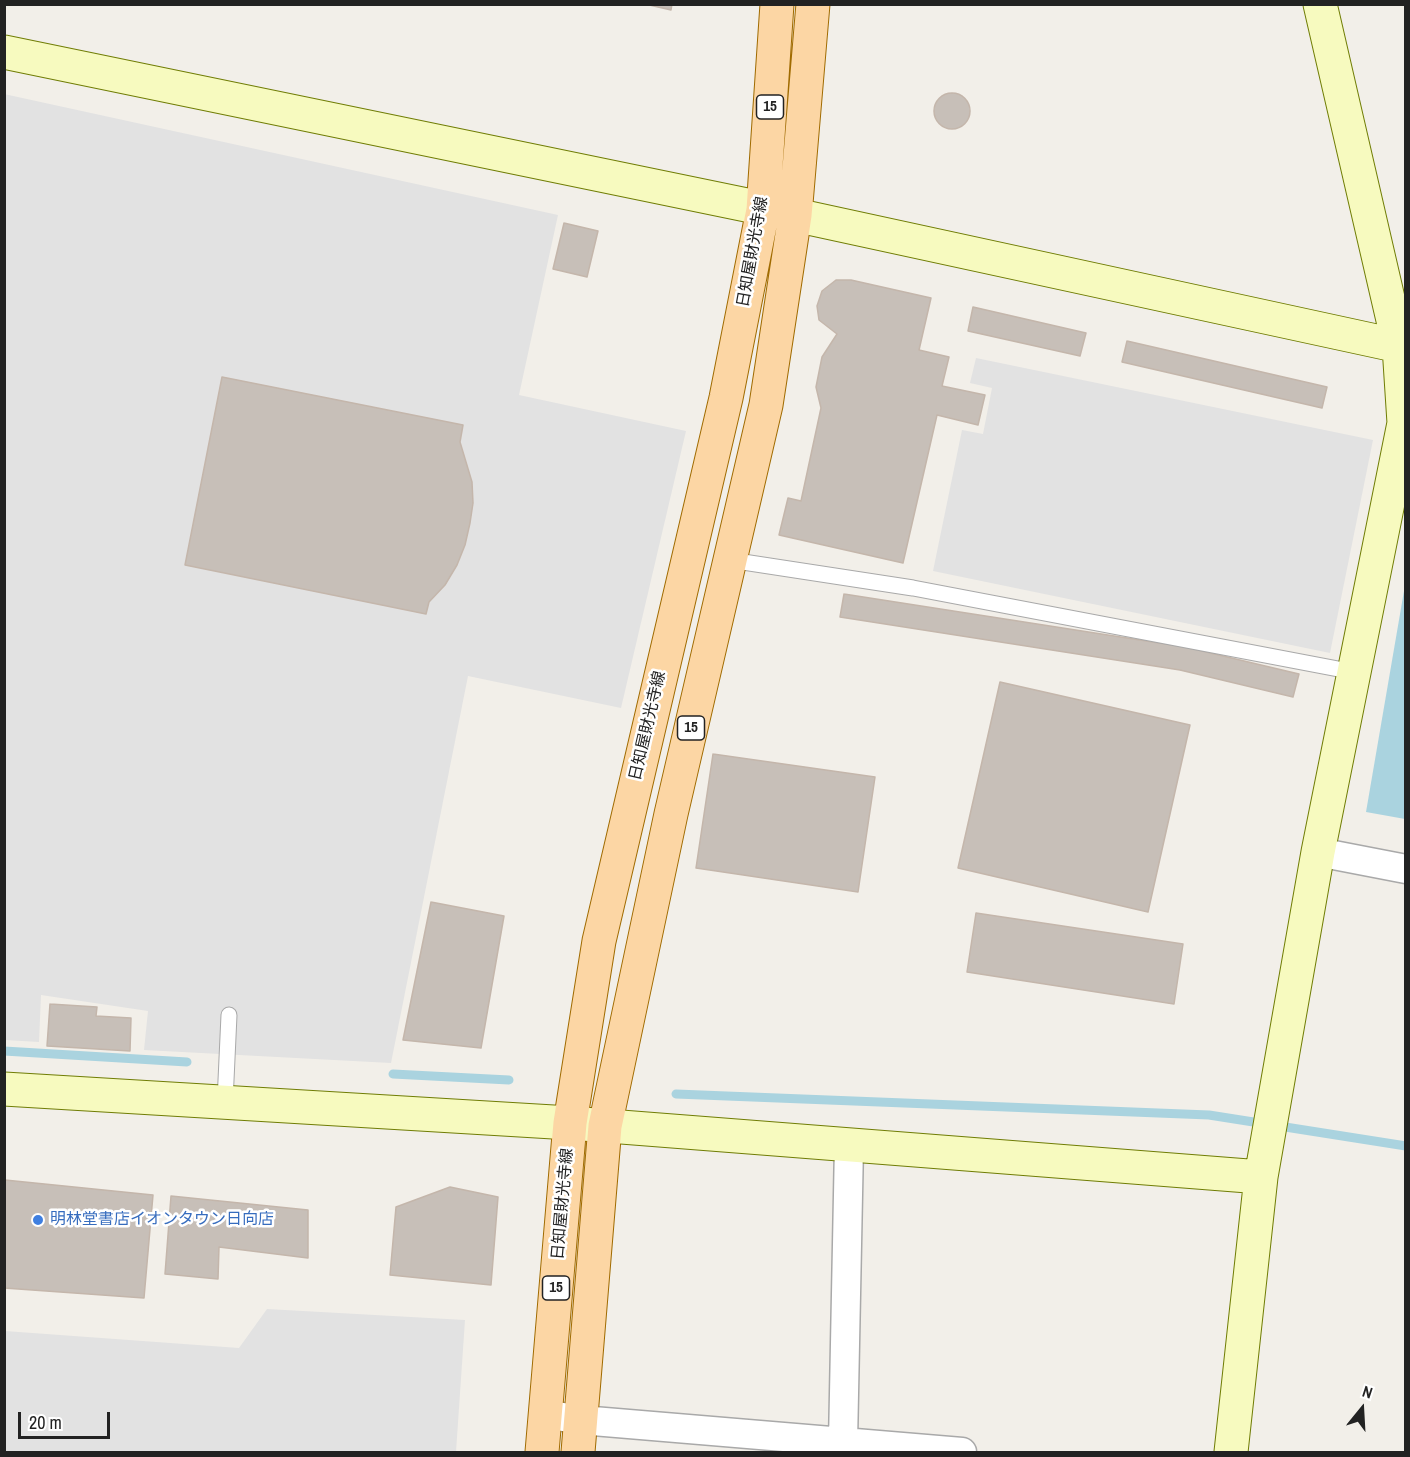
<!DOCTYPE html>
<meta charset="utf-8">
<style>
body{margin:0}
#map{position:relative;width:1410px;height:1457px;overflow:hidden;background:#f2efe9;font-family:"Archivo Narrow",sans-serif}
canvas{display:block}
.frame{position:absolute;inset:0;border:6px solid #222;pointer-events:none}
.north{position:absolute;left:1332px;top:1379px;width:60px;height:60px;-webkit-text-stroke:4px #fff;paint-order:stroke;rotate:18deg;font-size:16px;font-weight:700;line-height:24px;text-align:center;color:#222}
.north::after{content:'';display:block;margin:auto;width:21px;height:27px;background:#222;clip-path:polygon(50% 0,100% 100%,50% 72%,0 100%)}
.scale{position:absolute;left:18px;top:1412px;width:92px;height:27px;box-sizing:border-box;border:3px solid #222;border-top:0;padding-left:8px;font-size:18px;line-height:21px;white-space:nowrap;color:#222;-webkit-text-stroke:4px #fff;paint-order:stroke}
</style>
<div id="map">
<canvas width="1410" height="1457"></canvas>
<div class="frame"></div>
<div class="north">N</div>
<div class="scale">20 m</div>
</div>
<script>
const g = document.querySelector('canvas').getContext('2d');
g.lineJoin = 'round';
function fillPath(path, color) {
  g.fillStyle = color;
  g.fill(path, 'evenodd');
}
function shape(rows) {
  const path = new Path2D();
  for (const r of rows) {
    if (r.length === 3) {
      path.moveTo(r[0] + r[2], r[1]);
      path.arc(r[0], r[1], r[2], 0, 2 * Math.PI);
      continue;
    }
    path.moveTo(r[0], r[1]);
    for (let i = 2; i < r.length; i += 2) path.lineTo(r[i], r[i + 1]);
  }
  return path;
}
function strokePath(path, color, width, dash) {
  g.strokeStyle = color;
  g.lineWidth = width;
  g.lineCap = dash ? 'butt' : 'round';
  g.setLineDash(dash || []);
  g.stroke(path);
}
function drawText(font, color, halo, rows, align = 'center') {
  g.font = font + ' "Archivo Narrow","Noto Sans JP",sans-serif';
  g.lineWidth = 5;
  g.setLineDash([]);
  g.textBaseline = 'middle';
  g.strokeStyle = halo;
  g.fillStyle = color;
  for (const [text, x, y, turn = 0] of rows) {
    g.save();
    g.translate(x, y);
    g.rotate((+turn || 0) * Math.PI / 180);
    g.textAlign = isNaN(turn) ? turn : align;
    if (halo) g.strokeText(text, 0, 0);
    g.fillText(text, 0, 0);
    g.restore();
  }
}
const parking = shape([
 [4,94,558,215,519,395,686,431,621,708,468,676,391,1063,144,1050,148,1011,41,995,39,1042,5,1040],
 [222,377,463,425,460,442,472,482,473,503,470,523,465,545,457,565,429,602,426,613],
 [976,358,1373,440,1330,653,933,571,962,430,983,434,992,388,970,383],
 [267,1309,465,1320,456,1452,5,1452,5,1331,239,1348]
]);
const water = shape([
 [1405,585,1406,819,1405,819,1366,812]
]);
const stream = shape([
 [4,1051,187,1062],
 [393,1074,509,1080],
 [676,1094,1209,1115,1406,1146]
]);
const building = shape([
 [645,4,672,4,671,10,645,4],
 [952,111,18],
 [564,223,598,231,587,277,553,269,564,223],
 [836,280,851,280,931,298,919,350,949,357,942,386,985,395,978,425,937,415,903,563,779,535,788,498,801,501,821,408,816,387,822,357,837,334,819,320,817,306,822,291,836,280],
 [973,307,1086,333,1080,356,968,331,973,307],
 [1127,341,1327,387,1322,408,1122,362,1127,341],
 [222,377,463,425,460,442,472,482,473,503,470,523,465,545,457,565,445,585,429,602,426,614,185,565,222,377],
 [844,594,1185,647,1299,674,1293,697,1180,670,840,617,844,594],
 [1000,682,1190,725,1148,912,958,868,1000,682],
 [713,754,875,777,858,892,696,868,713,754],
 [431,902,504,916,481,1048,403,1040,431,902],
 [976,913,1183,944,1174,1004,967,972,976,913],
 [50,1004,97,1007,96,1016,131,1018,130,1051,47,1046,50,1004],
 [5,1180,153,1195,144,1298,4,1288,5,1180],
 [450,1187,498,1197,491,1285,390,1275,396,1207,450,1187],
 [171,1196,308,1210,308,1258,219,1247,218,1279,165,1274,171,1196]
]);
const lane = shape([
 [730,560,913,588,1354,672],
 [225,1102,229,1015]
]);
const street = shape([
 [1318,852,1406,869],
 [545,1414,581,1420,962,1452],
 [843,1443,849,1145]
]);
const secondary = shape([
 [4,52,795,215,1399,346],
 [4,1089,570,1123,1261,1177],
 [1231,1452,1261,1177,1318,852,1404,423,1399,346,1320,4]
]);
const primary = shape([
 [542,1452,570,1123,599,941,726,398,763,210,777,4],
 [578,1452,605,1126,671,814,766,405,795,215,813,4]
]);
const markers = [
 [38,1220,6,"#3f7fe0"]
];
const shields = [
 [770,107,27],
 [691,728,27],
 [556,1288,27]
];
const shieldNames = [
 ["15",770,107],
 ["15",691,728],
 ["15",556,1288]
];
const streetNames = [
 ["日知屋財光寺線",753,252,-80],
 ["日知屋財光寺線",648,726,-77],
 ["日知屋財光寺線",563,1204,-85]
];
const shopNames = [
 ["明林堂書店イオンタウン日向店",50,1220]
];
fillPath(parking, '#e2e2e2');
fillPath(water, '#aad3df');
strokePath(stream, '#aad3df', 9);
fillPath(building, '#c7bfb8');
strokePath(building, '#c4b6ab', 1.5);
strokePath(lane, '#a9a9a9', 17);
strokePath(street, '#a9a9a9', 31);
strokePath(secondary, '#707d05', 35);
strokePath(primary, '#a06b00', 35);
strokePath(lane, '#fff', 15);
strokePath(street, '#fff', 28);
strokePath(secondary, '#f7fabf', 33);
strokePath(primary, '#fcd6a4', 33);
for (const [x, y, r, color] of markers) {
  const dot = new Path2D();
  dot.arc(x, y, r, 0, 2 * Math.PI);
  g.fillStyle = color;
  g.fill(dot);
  strokePath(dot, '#fff', 2);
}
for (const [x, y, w] of shields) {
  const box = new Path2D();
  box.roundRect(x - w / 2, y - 12, w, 24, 4.5);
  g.fillStyle = '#fff';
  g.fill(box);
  strokePath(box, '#222', 1.5);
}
drawText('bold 15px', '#222', null, shieldNames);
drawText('16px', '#222', '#fff', streetNames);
drawText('16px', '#366cbe', '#fff', shopNames, 'left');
</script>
